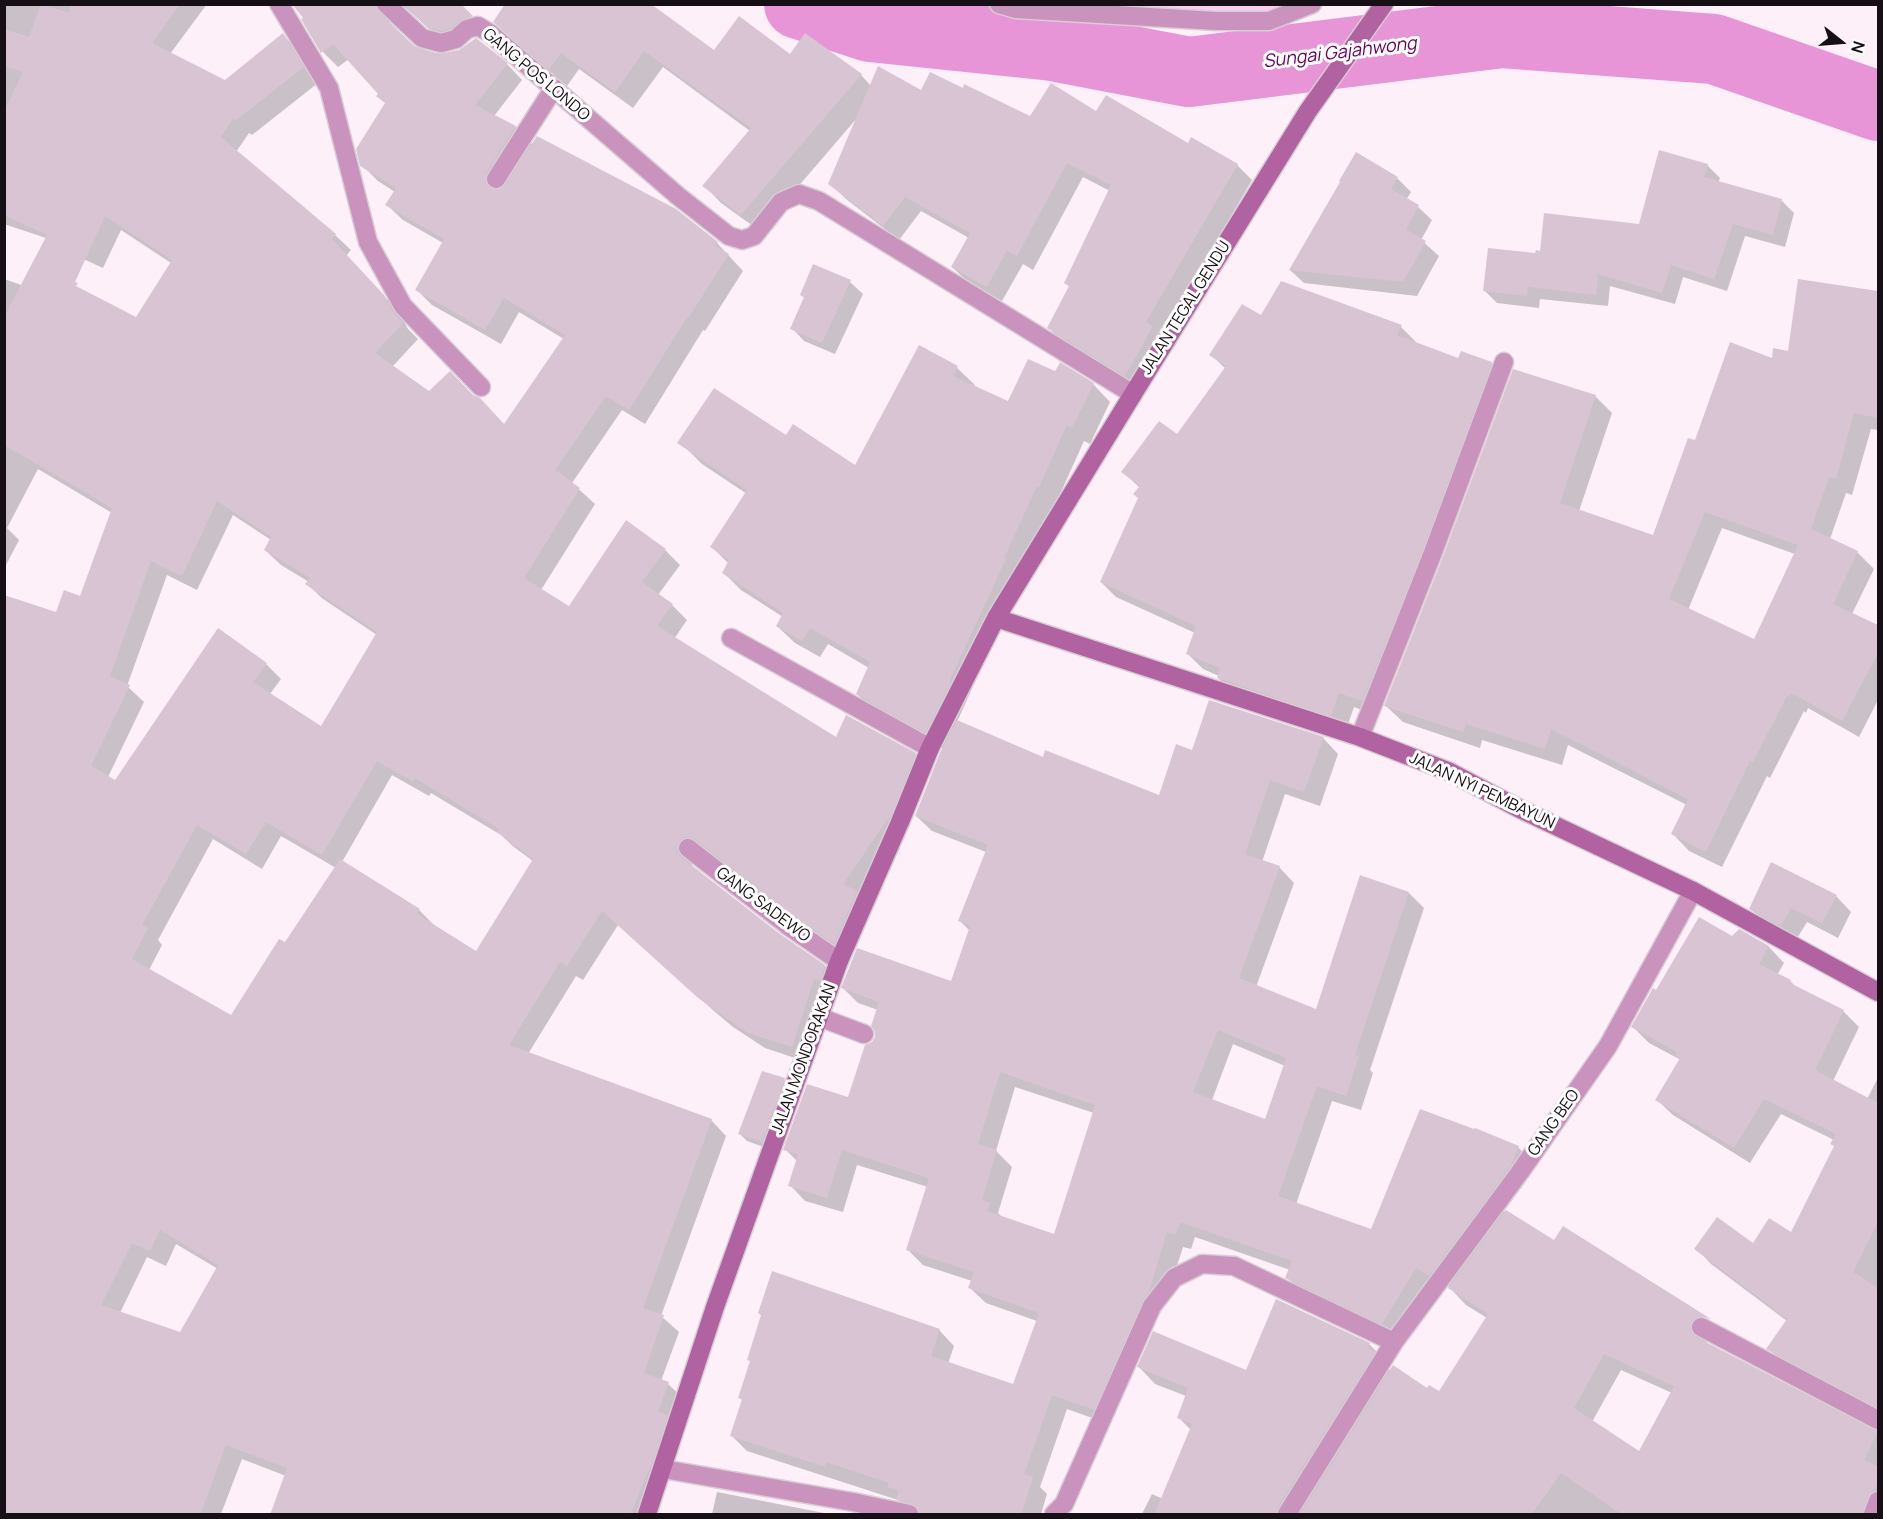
<!DOCTYPE html>
<style>
body{margin:0}
#map{position:relative;width:1883px;height:1519px;overflow:hidden;background:#fdf0f9;font-family:Manrope,sans-serif}
canvas{display:block}
.frame{position:absolute;inset:0;border:6px solid #160f15;pointer-events:none}
.north{position:absolute;left:1811px;top:12px;width:60px;height:60px;-webkit-text-stroke:4px #fff;paint-order:stroke;rotate:107deg;font-size:16px;font-weight:700;line-height:24px;text-align:center;color:#160f15}
.north::after{content:'';display:block;margin:auto;width:21px;height:27px;background:#160f15;clip-path:polygon(50% 0,100% 100%,50% 72%,0 100%)}
</style>
<div id="map">
<canvas width="1883" height="1519"></canvas>
<div class="frame"></div>
<div class="north">N</div>
</div>
<script>
const g = document.querySelector('canvas').getContext('2d');
g.lineJoin = 'round';
function fillPath(path, color) {
  g.fillStyle = color;
  g.fill(path, 'evenodd');
}
function shape(rows) {
  const path = new Path2D();
  for (const r of rows) {
    path.moveTo(r[0], r[1]);
    for (let i = 2; i < r.length; i += 2) path.lineTo(r[i], r[i + 1]);
  }
  return path;
}
function strokePath(path, color, width, dash) {
  g.strokeStyle = color;
  g.lineWidth = width;
  g.lineCap = dash ? 'butt' : 'round';
  g.setLineDash(dash || []);
  g.stroke(path);
}
function drawText(font, color, halo, rows, align = 'center') {
  g.font = font + ' Manrope,sans-serif';
  g.lineWidth = 6;
  g.setLineDash([]);
  g.textBaseline = 'middle';
  g.strokeStyle = halo;
  g.fillStyle = color;
  for (const [text, x, y, turn = 0] of rows) {
    g.save();
    g.translate(x, y);
    g.rotate((+turn || 0) * Math.PI / 180);
    g.textAlign = isNaN(turn) ? turn : align;
    if (halo) g.strokeText(text, 0, 0);
    g.fillText(text, 0, 0);
    g.restore();
  }
}
const green = shape([
 [1018,5,1304,5,1251,18,1115,18,1050,22]
]);
const shadow = shape([
 [4,4,207,4,170,54,225,82,283,35,299,51,318,83,252,135,249,133,236,152,335,235,351,250,346,256,399,312,408,329,418,339,392,367,429,393,473,396,505,425,564,339,519,312,501,344,432,305,417,290,443,243,403,220,387,205,395,192,378,181,362,165,386,104,380,93,349,59,338,67,323,52,303,20,302,4,459,4,486,31,475,35,466,44,457,46,445,43,406,8,399,8,390,17,390,23,418,50,507,64,522,80,494,116,516,127,533,145,717,243,743,271,705,331,703,330,645,424,622,410,572,483,595,504,541,590,569,608,665,550,680,565,658,595,672,605,687,620,674,639,836,740,915,754,930,770,850,958,811,931,712,854,707,852,692,862,692,867,779,935,825,966,840,982,807,1062,765,1048,733,1027,714,1011,618,925,583,980,576,976,528,1054,711,1120,726,1136,661,1316,679,1332,661,1381,668,1384,684,1399,651,1514,271,1514,286,1476,242,1459,221,1514,4,1514,57,614,81,598,112,513,38,469,7,528,19,540,4,569,4,279,182,340,171,263,121,230,103,268,53,245,46,238,4,224],
 [233,515,271,540,265,550,281,565,309,582,307,584,323,599,377,635,322,728,270,694,281,679,266,664,115,782,108,777,144,702,127,686,167,575,197,590],
 [392,775,429,796,431,793,501,835,514,847,533,861,476,953,434,925,419,910,342,862],
 [281,836,336,868,285,944,231,1017,149,970,162,945,158,940,213,839,262,869],
 [176,1244,218,1269,181,1334,120,1313,147,1257,166,1266],
 [495,22,714,52,790,56,861,75,871,86,922,92,1031,117,1097,113,1189,145,1237,165,1252,180,1161,337,1140,390,1064,343,1049,328,1070,287,1110,191,1083,177,1033,270,1023,264,1002,301,968,282,952,267,969,238,921,211,899,240,846,199,830,183,857,118,760,231,721,203,704,185,750,131,663,67,633,108,579,69,567,86,512,39],
 [1707,165,1720,178,1718,183,1782,201,1794,213,1785,247,1745,236,1727,291,1683,277,1675,304,1610,286,1608,306,1540,299,1539,308,1497,303,1484,290,1537,255,1640,226],
 [1397,178,1411,192,1406,200,1418,207,1432,220,1421,240,1439,256,1417,296,1304,283,1290,270],
 [850,282,863,294,835,354,804,341,792,328,805,298,801,295],
 [1281,283,1401,327,1416,342,1415,344,1459,360,1491,363,1506,378,1377,716,1354,707,1346,730,1234,693,1218,678,1219,676,1203,669,1188,654,1195,633,1116,597,1101,582,1139,498,1140,488,1123,472,1177,436,1226,369,1211,355,1261,317],
 [1791,337,1878,357,1878,430,1871,429,1852,495,1846,493,1830,539,1857,552,1874,569,1852,614,1878,628,1878,700,1859,737,1808,708,1806,713,1804,711,1770,778,1767,776,1722,867,1689,851,1673,834,1687,805,1568,745,1562,765,1482,740,1480,748,1403,722,1386,706,1595,396,1612,413,1579,511,1654,537,1696,442,1773,360,1789,352],
 [1722,528,1795,554,1754,641,1688,610],
 [957,368,975,385,973,387,1008,403,1056,373,1093,384,1110,402,1090,444,1084,441,957,722,1043,759,1160,797,1193,751,1323,738,1338,754,1320,806,1285,794,1262,862,1279,867,1294,883,1256,987,1317,1011,1409,893,1424,908,1370,1070,1373,1073,1361,1110,1332,1101,1296,1204,1372,1231,1518,1147,1533,1163,1526,1181,1504,1211,1555,1242,1563,1228,1710,1321,1723,1334,1708,1338,1706,1344,1878,1434,1878,1514,1142,1514,1152,1494,1163,1499,1191,1430,1178,1417,1186,1396,1155,1384,1139,1367,1247,1372,1369,1344,1386,1361,1384,1364,1391,1371,1428,1390,1439,1394,1487,1318,1466,1305,1448,1286,1445,1290,1432,1282,1398,1338,1302,1293,1287,1277,1290,1270,1195,1237,1191,1249,1183,1247,1164,1307,1157,1317,1109,1424,1067,1409,1040,1487,1047,1494,1041,1514,913,1514,898,1500,747,1451,732,1436,743,1401,740,1398,939,1330,954,1346,948,1364,1014,1386,1037,1321,986,1303,970,1288,972,1281,923,1265,907,1249,928,1187,857,1165,843,1212,805,1201,790,1185,797,1161,785,1149,849,1099,876,1038,878,1010,858,1003,843,988,952,983,970,931,960,921,986,852,932,831,916,816,944,749,875,711,857,694,869,668,828,644,820,657,795,643,777,626,783,617,741,590,723,572,729,564,712,547,747,494,702,464,684,446,786,437,855,467],
 [1233,1044,1285,1066,1266,1121,1212,1100],
 [1015,1087,1094,1113,1055,1236,1003,1218,998,1213,1012,1167,996,1151],
 [1621,1370,1672,1393,1640,1453,1592,1422],
 [1836,896,1851,912,1838,938,1807,922,1796,940,1766,924,1750,908],
 [1732,938,1769,947,1784,963,1777,975,1790,981,1798,989,1843,1011,1859,1027,1833,1081,1867,1099,1878,1078,1878,1415,1784,1364,1768,1348,1787,1321,1711,1264,1696,1248,1754,1246,1791,1234,1835,1147,1834,1140,1781,1114,1750,1163,1673,1115,1657,1100,1681,1060,1649,1043,1633,1027,1657,992],
 [784,1079,792,1087,769,1149,747,1141,740,1134],
 [717,1492,829,1514,712,1514]
]);
const river = shape([
 [799,4,870,27,1053,46,1189,72,1502,33,1714,49,1878,106]
]);
const building = shape([
 [41,4,69,13,71,4,180,4,152,43,225,80,283,33,304,67,236,120,233,119,221,137,336,234,332,239,384,295,393,312,403,323,375,353,429,391,450,371,473,395,480,398,504,424,565,335,504,298,485,330,415,290,444,239,385,205,396,188,360,166,356,149,385,103,376,96,378,94,333,44,321,53,301,19,303,18,292,4,375,4,378,12,414,46,438,54,459,50,476,38,508,63,475,105,516,126,486,173,486,184,490,188,496,190,505,185,537,136,676,209,718,242,715,246,729,254,689,317,688,316,629,410,606,396,555,470,580,488,524,578,569,606,626,520,666,549,642,582,673,604,657,626,836,737,846,715,916,753,892,813,843,884,857,891,834,944,794,916,695,839,690,837,684,837,680,841,677,846,677,852,681,857,780,934,825,965,820,981,814,979,792,1047,748,1033,716,1011,697,997,602,911,567,966,560,962,509,1045,712,1119,643,1308,664,1315,644,1373,669,1382,658,1412,668,1415,652,1463,630,1515,270,1515,287,1468,226,1445,200,1515,4,1515,4,595,56,612,64,590,80,596,112,508,4,445,4,317,47,235,4,215,4,112,23,72,4,66,4,29,29,37],
 [105,216,172,260,136,317,76,286,78,283,75,282],
 [217,501,271,537,264,550,310,578,305,584,377,632,321,726,253,682,267,663,218,628,115,780,91,766,130,685,110,676,151,561,182,576],
 [377,761,413,782,415,778,499,829,497,832,533,859,476,951,417,914,420,909,340,859,285,942,279,939,231,1015,132,959,148,928,142,925,197,825,246,854,266,822,322,855],
 [160,1230,218,1265,180,1332,101,1305,132,1243,150,1251],
 [403,4,461,4,473,16,460,20,450,29,441,31,428,28],
 [505,4,651,4,714,50,739,16,790,54,805,33,862,74,741,215,702,186,751,128,644,51,615,92,561,53,549,69,493,22],
 [878,66,921,90,930,72,963,88,964,84,1030,116,1051,83,1096,111,1106,95,1188,143,1191,137,1238,164,1146,322,1153,326,1125,376,1047,328,1069,286,1064,283,1111,185,1067,163,1017,256,1007,250,987,287,951,267,970,233,905,197,883,226,828,184],
 [1659,150,1708,164,1704,177,1782,199,1773,235,1733,224,1714,279,1671,265,1662,293,1598,274,1596,295,1528,287,1527,296,1483,291,1488,248,1535,253,1536,250,1540,251,1544,213,1639,224],
 [1356,152,1398,177,1391,189,1419,205,1406,230,1426,241,1403,282,1289,270,1340,182,1339,181],
 [813,264,851,280,822,343,790,329,804,297,800,295],
 [1798,279,1878,291,1878,418,1854,413,1836,479,1829,477,1811,529,1858,551,1833,604,1878,625,1878,653,1842,721,1791,693,1789,697,1787,696,1753,762,1750,761,1706,852,1671,834,1688,799,1551,729,1545,749,1466,724,1463,732,1384,706,1442,559,1513,369,1596,395,1560,503,1653,535,1688,438,1695,440,1730,342,1772,358,1773,348,1788,351],
 [1705,512,1798,545,1754,639,1669,599],
 [1281,281,1402,325,1397,335,1458,358,1461,351,1492,362,1422,551,1362,701,1339,693,1331,716,1217,678,1220,668,1186,654,1196,626,1100,582,1138,498,1133,494,1140,486,1121,472,1159,421,1177,434,1226,366,1209,355,1242,304,1261,315],
 [919,345,958,366,953,376,1008,401,1028,359,1055,371,1060,363,1058,361,1094,383,1072,428,1067,425,1039,487,1037,486,1004,558,1006,559,949,682,951,682,925,733,856,694,870,662,810,628,802,641,776,626,783,613,722,573,729,560,710,547,747,490,677,443,714,388,786,435,793,424,855,465],
 [1209,700,1324,737,1304,792,1270,780,1245,854,1280,866,1239,978,1316,1009,1360,875,1409,892,1355,1055,1359,1056,1346,1096,1317,1086,1278,1196,1371,1229,1420,1109,1474,1129,1475,1128,1519,1146,1511,1165,1429,1276,1416,1268,1382,1324,1285,1278,1292,1261,1180,1222,1176,1235,1167,1232,1149,1292,1142,1301,1094,1410,1052,1395,1024,1474,1033,1477,1021,1515,920,1515,916,1505,896,1500,899,1490,887,1487,889,1483,826,1462,825,1467,730,1436,742,1399,738,1398,750,1361,747,1360,761,1315,758,1313,772,1271,940,1329,931,1356,1013,1384,1039,1313,968,1288,974,1272,906,1250,929,1178,842,1150,827,1198,788,1186,798,1154,783,1150,807,1084,848,1097,865,1045,872,1042,875,1037,875,1032,871,1026,879,1002,841,988,857,948,951,981,970,926,958,921,988,845,915,816,940,753,957,720,1043,757,1045,750,1159,795,1176,744,1192,750],
 [1218,1030,1286,1058,1265,1119,1193,1092],
 [1000,1072,1095,1105,1054,1234,987,1211,990,1203,982,1200,997,1150,978,1144],
 [1771,862,1837,895,1822,923,1791,908,1781,926,1749,909],
 [1699,917,1732,936,1739,929,1769,946,1759,964,1791,980,1790,983,1844,1010,1815,1070,1878,1103,1878,1222,1853,1272,1878,1288,1878,1408,1766,1349,1787,1319,1694,1249,1717,1217,1753,1243,1769,1218,1791,1232,1834,1146,1830,1144,1836,1134,1764,1099,1734,1148,1655,1100,1680,1058,1675,1055,1677,1052,1631,1027,1653,988,1656,990],
 [762,1071,785,1078,762,1142,738,1134],
 [1506,1210,1554,1240,1563,1226,1711,1319,1700,1316,1691,1321,1690,1328,1696,1337,1878,1431,1864,1460,1878,1467,1878,1483,1874,1491,1868,1497,1861,1515,1623,1515,1561,1473,1531,1515,1300,1515,1393,1365,1427,1388,1429,1385,1439,1391,1488,1314,1448,1288],
 [1604,1354,1674,1386,1639,1451,1574,1408],
 [1276,1299,1370,1343,1368,1347,1375,1352,1277,1508,1276,1515,1154,1515,1192,1424,1177,1418,1188,1388,1137,1367,1153,1331,1246,1370]
]);
const street = shape([
 [279,4,329,88,368,242,403,306,481,387],
 [386,4,422,38,441,43,456,39,467,29,478,26,491,34,678,196,729,236,742,240,754,236,781,202,799,194,819,201,1133,394],
 [999,4,1016,9,1216,21,1269,21,1312,4],
 [496,179,554,88],
 [731,638,930,748],
 [1360,737,1432,555,1504,362],
 [688,848,787,925,839,961],
 [819,1017,864,1034],
 [1701,1327,1878,1420],
 [663,1469,853,1502,909,1514],
 [1054,1514,1064,1504,1152,1306,1174,1278,1202,1264,1234,1266,1394,1342],
 [1287,1514,1394,1342,1520,1172,1608,1046,1693,891],
 [1873,1514,1878,1501]
]);
const secondary = shape([
 [996,618,1360,737,1450,772,1518,808,1693,891,1878,992],
 [647,1514,715,1307,839,961,900,822,930,748,996,618,1133,394,1308,111,1384,4]
]);
const streetNames = [
 ["GANG POS LONDO",536,75,40],
 ["JALAN TEGAL GENDU",1186,308,-58],
 ["JALAN NYI PEMBAYUN",1482,791,25],
 ["GANG SADEWO",763,905,37],
 ["JALAN MONDORAKAN",804,1059,-70],
 ["GANG BEO",1554,1123,-55]
];
const waterNames = [
 ["Sungai Gajahwong",1340,53,-7]
];
fillPath(green, '#fcccf1');
fillPath(shadow, '#0003');
strokePath(river, '#e795d6', 70);
fillPath(building, '#d9c4d4');
strokePath(street, '#d8ccd5', 21);
strokePath(secondary, '#d8ccd5', 21);
strokePath(street, '#c993bd', 18);
strokePath(secondary, '#b062a1', 18);
drawText('16px', '#160f15', '#fff', streetNames);
drawText('italic 18px', '#68005c', '#fff', waterNames);
</script>
